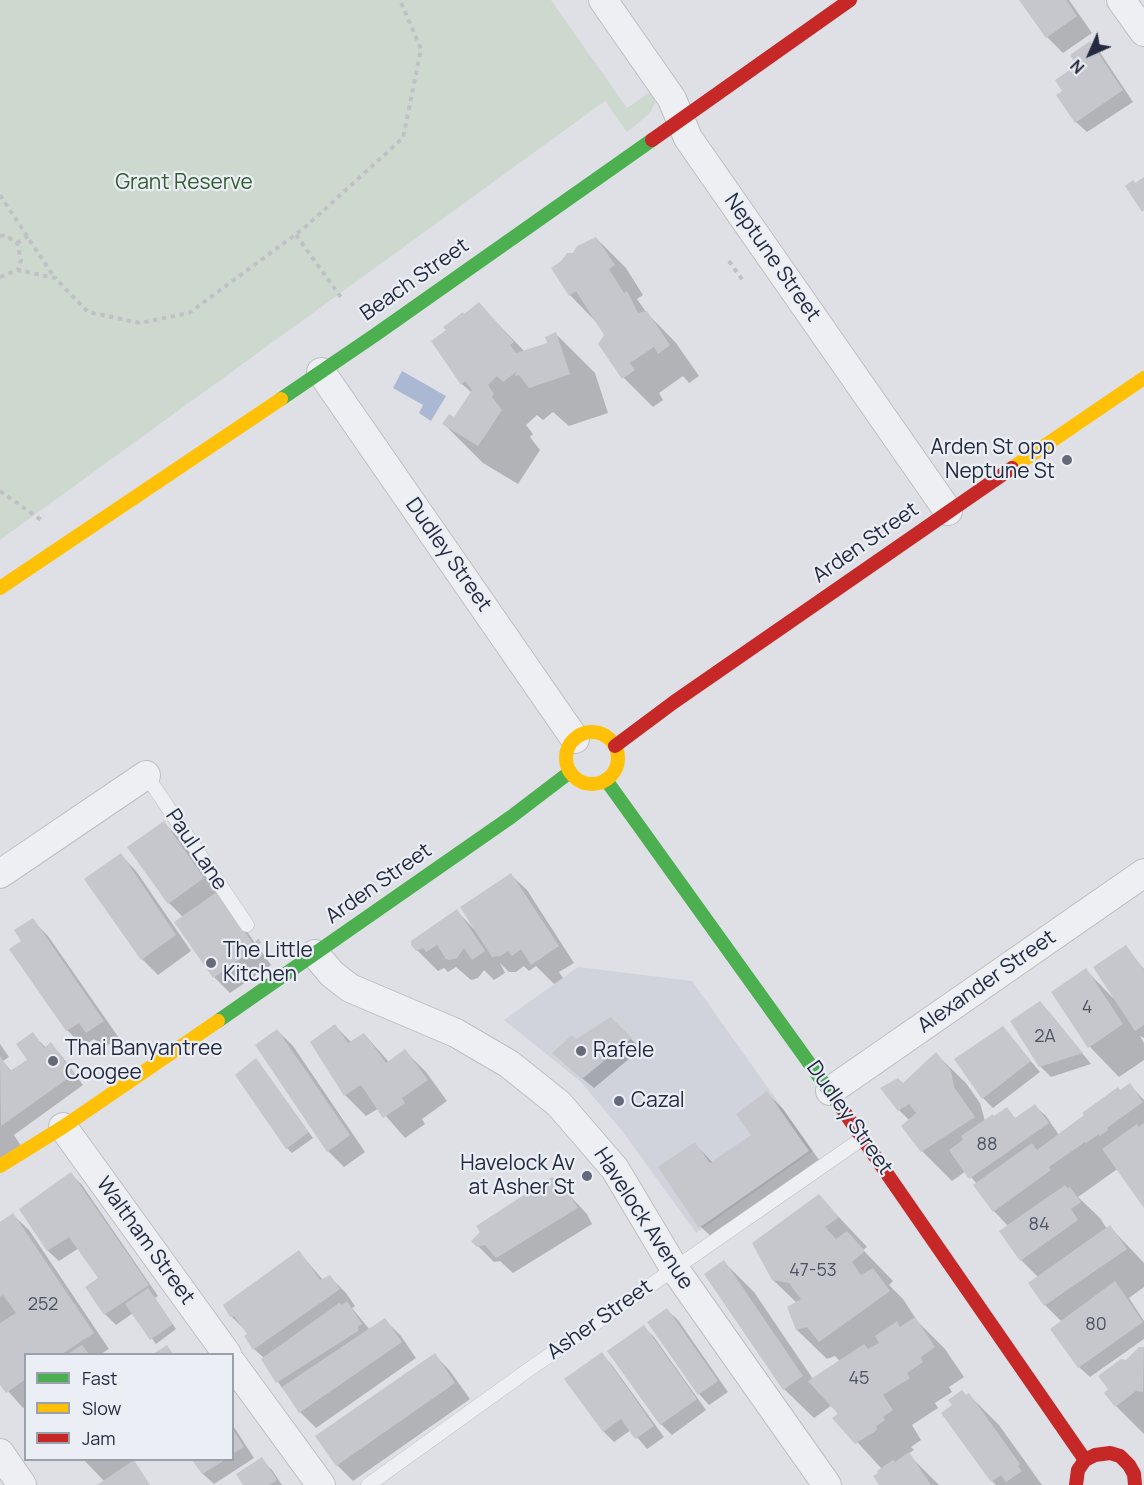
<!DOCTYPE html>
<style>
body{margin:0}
#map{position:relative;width:1144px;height:1485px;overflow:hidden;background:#dfe0e5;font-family:Manrope,sans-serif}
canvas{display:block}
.legend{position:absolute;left:24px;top:1353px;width:210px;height:108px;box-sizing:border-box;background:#ebeef5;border:2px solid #9ba0ad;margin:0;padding:8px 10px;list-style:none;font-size:18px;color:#242b40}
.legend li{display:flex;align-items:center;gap:12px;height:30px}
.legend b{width:30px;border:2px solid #9ba0ad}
.north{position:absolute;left:1060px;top:24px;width:60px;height:60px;-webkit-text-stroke:4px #ebeef5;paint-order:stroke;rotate:225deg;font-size:16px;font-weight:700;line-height:24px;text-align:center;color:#242b40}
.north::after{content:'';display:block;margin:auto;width:21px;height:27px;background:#242b40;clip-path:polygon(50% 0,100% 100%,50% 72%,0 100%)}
</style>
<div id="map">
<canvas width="1144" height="1485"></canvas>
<ul class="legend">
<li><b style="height:8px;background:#4caf50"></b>Fast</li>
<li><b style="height:8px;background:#ffc107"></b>Slow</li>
<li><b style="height:8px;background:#c62828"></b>Jam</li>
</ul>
<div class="north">N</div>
</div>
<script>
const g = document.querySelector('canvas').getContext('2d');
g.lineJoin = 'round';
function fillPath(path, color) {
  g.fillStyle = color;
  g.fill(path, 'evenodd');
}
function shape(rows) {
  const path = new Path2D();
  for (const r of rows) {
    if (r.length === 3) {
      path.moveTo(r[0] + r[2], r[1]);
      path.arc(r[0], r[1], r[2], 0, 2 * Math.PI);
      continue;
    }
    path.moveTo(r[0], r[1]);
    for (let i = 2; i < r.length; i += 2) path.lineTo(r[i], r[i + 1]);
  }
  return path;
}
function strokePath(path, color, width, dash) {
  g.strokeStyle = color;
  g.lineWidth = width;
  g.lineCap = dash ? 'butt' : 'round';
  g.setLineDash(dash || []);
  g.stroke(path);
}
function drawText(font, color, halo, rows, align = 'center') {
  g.font = font + ' Manrope,sans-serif';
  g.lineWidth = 4.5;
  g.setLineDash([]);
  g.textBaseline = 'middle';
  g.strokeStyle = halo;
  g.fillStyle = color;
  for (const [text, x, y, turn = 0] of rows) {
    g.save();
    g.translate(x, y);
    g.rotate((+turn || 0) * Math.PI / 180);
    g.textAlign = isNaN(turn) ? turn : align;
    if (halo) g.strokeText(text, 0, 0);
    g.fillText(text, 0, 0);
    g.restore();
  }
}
const built = shape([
 [578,967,692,981,813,1151,696,1233,623,1132,580,1081,504,1020]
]);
const green = shape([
 [0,0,551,0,627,108,653,90,655,103,649,114,627,132,605,101,0,540]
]);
const water = shape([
 [402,371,446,396,431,421,419,413,423,405,393,388]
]);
const shadow = shape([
 [1021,0,1069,0,1092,33,1063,53,1047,37],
 [1090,43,1101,54,1133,102,1087,132,1076,122,1079,66],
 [596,238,626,268,643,295,637,299,646,312,676,343,699,376,689,383,683,376,659,393,663,400,653,407,624,378,606,335,599,325,570,295,553,268],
 [479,304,525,352,549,344,556,334,595,373,608,413,569,426,553,412,543,420,537,415,526,425,533,434,530,437,540,450,518,484,483,463,444,424,455,419,472,393,462,384,433,341],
 [164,823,180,839,271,965,230,993,214,977,183,917,169,903],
 [121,855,136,871,191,951,158,975,142,959],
 [511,875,527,890,574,963,559,972,563,978,554,984,536,966,529,971,524,966,516,972,509,972,500,963,505,973,494,980,484,970,478,978,471,980,456,967,448,972,444,968,438,971,417,950,457,911,474,929],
 [32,920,48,936,119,1038,103,1048,94,1039,83,1046,67,1030,11,949,24,941],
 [1125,947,1144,969,1144,1038,1140,1036,1144,1043,1144,1060,1119,1077,1090,1047,1053,993,1086,970,1113,998],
 [1040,1003,1050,1013,1091,1064,1051,1077,1040,1066],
 [611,1019,641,1049,594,1088,565,1064,576,1041],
 [335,1026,352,1043,364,1034,389,1062,405,1051,426,1072,447,1101,422,1119,425,1124,405,1138,379,1108,366,1116,345,1095],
 [1003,1028,1040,1072,993,1108,983,1098],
 [277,1030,293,1046,365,1152,344,1167,328,1151],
 [33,1034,46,1048,51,1044,61,1055,83,1085,14,1135,23,1149,0,1171,0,1044,9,1057,3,1061,12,1072,29,1060],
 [936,1054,966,1083,980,1103,985,1121,995,1117,1007,1109,1016,1119,1035,1106,1046,1116,1059,1135,1130,1085,1144,1100,1144,1206,1119,1170,1116,1170,1078,1197,1100,1218,1107,1229,1110,1227,1144,1263,1144,1287,1129,1298,1144,1321,1144,1339,1090,1377,1079,1367,1062,1322,1045,1305,1030,1283,1038,1277,1021,1260,1008,1226,994,1211,977,1184,966,1171,952,1181,922,1151,910,1121,899,1110,903,1085],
 [256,1060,313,1138,292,1153,287,1148],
 [767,1093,783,1109,824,1167,717,1242,701,1227,695,1144,713,1163,753,1135],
 [71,1174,82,1185,158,1296,155,1298,176,1329,156,1344,133,1313,116,1325,105,1314,87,1287,100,1278,79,1248,59,1261,48,1251,21,1210],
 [557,1182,587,1214,592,1224,513,1273,500,1261,494,1262,473,1241],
 [819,1196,867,1247,863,1250,893,1281,889,1285,903,1299,918,1322,945,1349,964,1377,949,1387,952,1392,935,1403,938,1408,912,1425,921,1440,911,1447,914,1450,908,1454,939,1485,881,1485,882,1469,835,1418,841,1415,832,1405,814,1418,784,1389,724,1262,754,1292,813,1379,840,1361,835,1356,827,1359,797,1330,797,1303,773,1280],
 [13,1215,29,1230,109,1349,101,1354,26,1354,26,1406,23,1408,0,1382,0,1223],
 [299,1252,323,1280,330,1277,346,1293,355,1306,352,1308,370,1330,385,1320,401,1336,416,1358,316,1428,300,1412,278,1382,264,1358,254,1349,249,1334,231,1316],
 [667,1310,678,1320,728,1392,709,1405,699,1394],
 [644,1327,654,1337,706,1410,672,1435,661,1424],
 [1140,1349,1144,1349,1144,1434,1116,1406,1126,1362],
 [602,1354,612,1365,664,1437,647,1449,631,1430,614,1442,604,1432],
 [435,1355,450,1371,470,1399,353,1481,337,1465],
 [969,1395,999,1425,1042,1485,996,1485,992,1481,967,1397],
 [232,1424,254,1458,214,1484,203,1474,194,1460,232,1460],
 [261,1459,272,1470,282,1485,245,1485],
 [84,1460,136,1460,133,1462,150,1485,100,1485,105,1482]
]);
const building = shape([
 [1019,0,1066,0,1077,16,1046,38],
 [1090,41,1123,90,1075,123,1056,95,1062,91,1055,80,1077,65,1070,55],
 [1144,177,1144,210,1142,212,1125,186,1133,180,1135,183],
 [596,237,615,265,609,269,624,293,627,291,638,313,647,311,670,345,658,354,654,347,630,363,635,370,622,379,598,344,604,335,576,291,569,296,551,268,561,261,567,253,573,253,577,246],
 [479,302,514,342,510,345,516,353,547,343,545,337,556,332,570,374,529,388,519,375,515,376,516,372,503,382,497,376,488,385,494,394,492,397,502,410,478,446,442,424,449,414,454,417,472,390,465,381,461,385,431,341,446,330,443,327,463,312,464,314],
 [164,821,204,878,168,904,127,847],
 [121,853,176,935,141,960,84,879],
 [511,873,559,946,531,965,521,949,512,956,508,951,499,957,498,956,492,957,460,907],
 [217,892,256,948,213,978,174,922],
 [457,909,485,951,472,960,464,948,457,958,449,960,446,959,437,945,426,952,423,948,416,951,411,945,411,941],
 [33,918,104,1021,86,1033,79,1023,66,1031,9,949,21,941,14,930],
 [1126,945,1144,970,1144,1025,1135,1031,1093,967],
 [1086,968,1123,1024,1088,1048,1051,992],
 [1040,1001,1083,1053,1039,1067,1010,1021],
 [611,1017,632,1038,582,1079,552,1053,572,1035,576,1039],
 [335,1024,348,1043,364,1033,386,1063,405,1049,428,1080,402,1098,405,1103,383,1118,361,1085,344,1096,310,1042],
 [1003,1026,1031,1061,982,1099,954,1059],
 [277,1029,350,1135,327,1152,255,1045],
 [33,1032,44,1048,51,1042,74,1074,1,1126,0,1056,10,1071,19,1065,27,1060,16,1044],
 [936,1052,951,1071,954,1087,975,1117,921,1152,901,1126,916,1113,909,1104,898,1111,880,1088,898,1078,903,1083],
 [256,1058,309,1132,286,1149,235,1075],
 [1130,1083,1143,1102,1107,1128,1108,1130,1100,1136,1099,1134,1086,1143,1085,1142,1049,1167,1051,1170,993,1212,973,1185,1032,1143,1037,1150,1084,1115,1082,1113,1118,1087,1120,1090],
 [767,1091,809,1151,699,1228,658,1167,695,1142,710,1163,751,1135,736,1114],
 [1035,1104,1049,1123,969,1179,949,1150,963,1140,961,1136,993,1114,994,1116,1007,1107,1015,1118],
 [1144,1123,1144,1208,1102,1149,1137,1124,1139,1127],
 [71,1172,149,1285,104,1315,85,1287,98,1278,69,1237,47,1251,19,1209],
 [552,1177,558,1181,571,1197,578,1208,496,1258,485,1245,477,1247,471,1241,480,1232,476,1226],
 [1065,1185,1067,1188,1070,1187,1081,1202,1071,1209,1078,1220,1020,1261,999,1231],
 [819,1194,839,1217,825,1227,836,1239,847,1231,865,1251,852,1262,861,1275,873,1268,890,1291,819,1342,807,1327,796,1330,787,1307,801,1299,789,1283,772,1280,752,1243],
 [13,1213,94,1333,62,1354,26,1354,26,1379,6,1393,0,1385,0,1323,16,1313,3,1295,0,1297,0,1222],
 [1110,1225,1127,1249,1044,1306,1028,1283],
 [299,1250,320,1280,330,1275,340,1289,253,1350,244,1336,247,1334,234,1316,230,1317,223,1305],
 [724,1260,803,1376,783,1390,704,1274],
 [1115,1281,1143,1322,1078,1368,1050,1329],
 [148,1288,173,1324,150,1340,125,1304],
 [347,1301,362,1324,358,1326,358,1331,276,1383,261,1359,339,1303,342,1305],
 [667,1308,718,1381,698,1395,647,1322],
 [915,1317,935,1347,921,1357,923,1362,907,1373,910,1378,883,1395,893,1410,883,1417,885,1420,876,1426,877,1430,855,1444,832,1418,838,1414,808,1381,864,1344,868,1349,879,1343,875,1336,897,1321,900,1327],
 [385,1318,402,1342,299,1413,282,1387],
 [644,1325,697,1399,660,1425,607,1351],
 [82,1345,89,1354,68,1354],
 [167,1345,173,1354,153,1354],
 [1139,1347,1144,1347,1143,1392,1136,1391,1115,1407,1104,1393,1108,1389,1098,1376,1121,1359,1126,1360],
 [602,1352,654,1426,635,1439,621,1419,603,1432,564,1379],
 [435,1353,455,1383,336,1466,315,1436],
 [962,1390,966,1395,969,1393,1020,1464,1018,1466,1022,1471,1006,1482,1001,1475,991,1482,941,1413,952,1405,948,1400],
 [232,1428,244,1447,232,1454],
 [909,1452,931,1485,879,1485,873,1476,878,1473,877,1471,893,1460,895,1462],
 [262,1457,277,1480,269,1485,243,1485,236,1474],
 [134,1460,150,1485,97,1485],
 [192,1460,225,1460,202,1474]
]);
const path = shape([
 [0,195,54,277],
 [296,235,343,300],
 [0,236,5,235,17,243,21,260,18,270],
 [17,243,28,236],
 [729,261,744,282],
 [0,277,18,270,55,278,88,312,140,323,189,313,303,229,403,138,421,49,400,0],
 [0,491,44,522],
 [257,940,262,947]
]);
const lane = shape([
 [146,775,247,925],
 [368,1485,531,1368,863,1138]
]);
const street = shape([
 [603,0,672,99,688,138,948,511],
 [1121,0,1144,32],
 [321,372,575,739],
 [0,874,146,775],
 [315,954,332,974,350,988,456,1033,509,1064,559,1104,615,1169,674,1268,827,1485],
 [830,1091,1144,873],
 [63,1127,227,1354],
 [232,1363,321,1485],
 [0,1453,22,1485]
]);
const fast = shape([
 [281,399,375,335,652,140],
 [606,780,845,1113],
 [218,1021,511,817,570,772]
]);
const slow = shape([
 [1012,468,1144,378],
 [0,588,281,399],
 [592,758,26],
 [0,1166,63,1127,218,1021]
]);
const jam = shape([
 [652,140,850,0],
 [615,746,674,702,1012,468],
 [845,1113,1085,1460],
 [1076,1485,1078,1470,1085,1460,1095,1455,1110,1453,1120,1456,1129,1465,1134,1474,1135,1485]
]);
const markers = [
 [1067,460,6,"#656a7a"],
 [211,963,6,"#656a7a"],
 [581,1051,6,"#656a7a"],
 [53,1061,6,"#656a7a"],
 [619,1101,6,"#656a7a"],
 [587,1176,6,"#656a7a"]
];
const numberNames = [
 ["4",1087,1008],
 ["2A",1045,1037],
 ["88",987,1145],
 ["84",1039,1225],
 ["47-53",813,1271],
 ["252",43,1305],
 ["80",1096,1325],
 ["45",859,1379]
];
const parkNames = [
 ["Grant Reserve",184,183]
];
const streetNames = [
 ["Neptune Street",772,258,55],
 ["Beach Street",415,280,-35],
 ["Arden Street",866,543,-35],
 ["Dudley Street",448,555,55],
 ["Paul Lane",196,850,56],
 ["Arden Street",379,884,-35],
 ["Alexander Street",987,982,-35],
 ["Dudley Street",849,1118,55],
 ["Havelock Avenue",643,1219,57],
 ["Waltham Street",145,1241,54],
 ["Asher Street",600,1320,-35]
];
const poiNames = [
 ["Arden St opp",1055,448,"right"],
 ["Neptune St",1055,472,"right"],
 ["The Little",223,951],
 ["Kitchen",223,975],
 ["Thai Banyantree",65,1049],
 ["Coogee",65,1073],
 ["Rafele",593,1051],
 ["Cazal",631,1101],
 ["Havelock Av",575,1164,"right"],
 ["at Asher St",575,1188,"right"]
];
fillPath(built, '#d0d3dc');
fillPath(green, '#cdd9ce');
fillPath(water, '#aab8d4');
fillPath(shadow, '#0003');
fillPath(building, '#c5c7cc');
strokePath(lane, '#bdbec3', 15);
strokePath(street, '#bdbec3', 30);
strokePath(path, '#c0c1c7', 4, [4.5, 4.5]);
strokePath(lane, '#eeeff2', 14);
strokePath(street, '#eeeff2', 28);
strokePath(fast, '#4caf50', 14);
strokePath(slow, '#ffc107', 14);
strokePath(jam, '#c62828', 14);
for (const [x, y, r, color] of markers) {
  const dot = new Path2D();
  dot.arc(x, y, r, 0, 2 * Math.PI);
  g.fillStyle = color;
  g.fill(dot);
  strokePath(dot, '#ebeef5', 2);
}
drawText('18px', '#4e5464', null, numberNames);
drawText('21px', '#335d30', '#ebeef5', parkNames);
drawText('21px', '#242b40', '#ebeef5', streetNames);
drawText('21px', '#242b40', '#ebeef5', poiNames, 'left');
</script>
